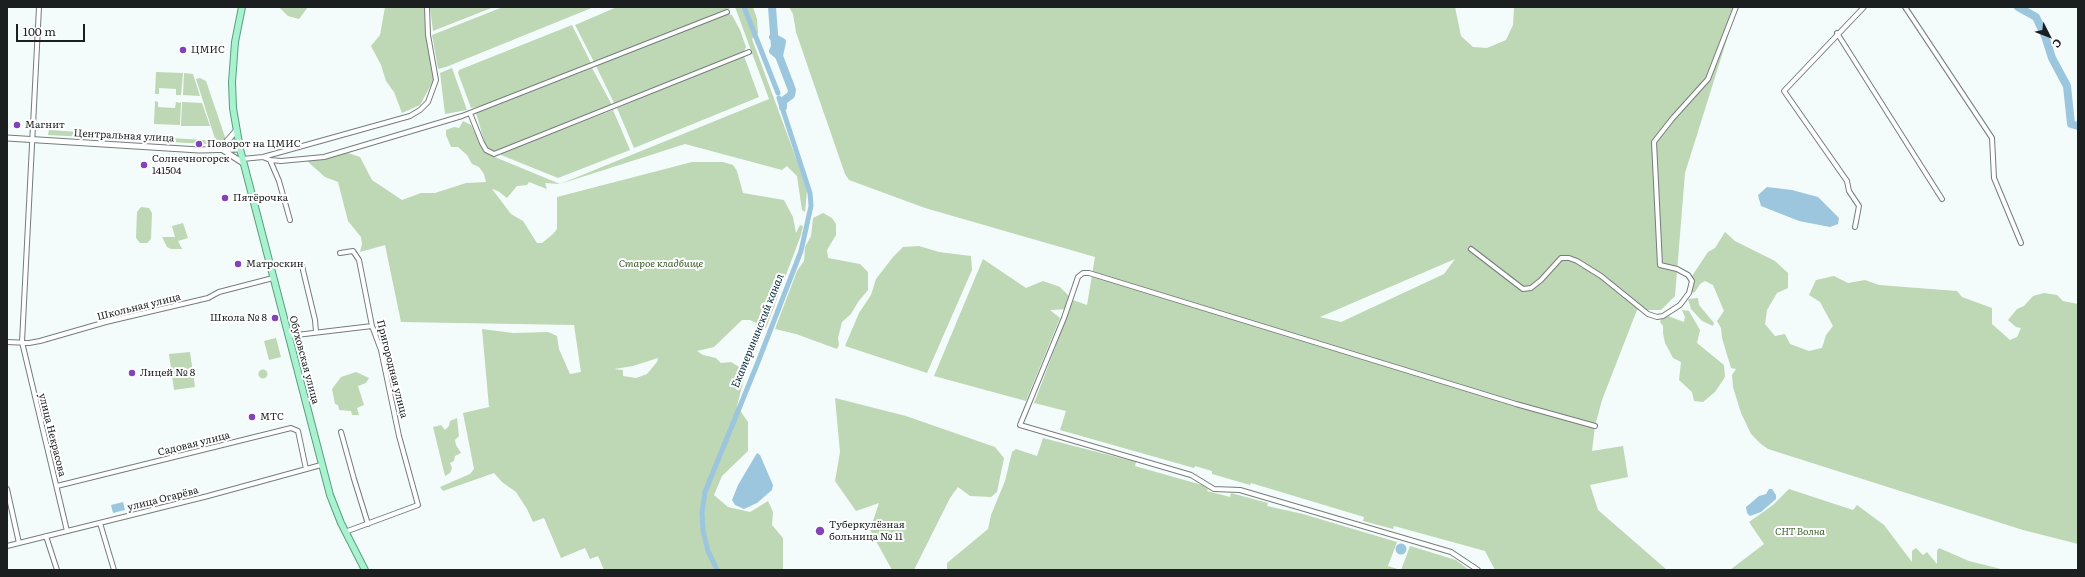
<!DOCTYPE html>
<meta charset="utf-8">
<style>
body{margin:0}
#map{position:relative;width:2085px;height:577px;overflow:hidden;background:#f3fcfb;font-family:Literata,serif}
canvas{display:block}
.frame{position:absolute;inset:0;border:8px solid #1c1f1f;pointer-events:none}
.north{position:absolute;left:2029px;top:16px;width:40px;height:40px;-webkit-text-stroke:3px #fff;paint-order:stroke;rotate:132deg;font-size:11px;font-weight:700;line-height:16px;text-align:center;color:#1c1f1f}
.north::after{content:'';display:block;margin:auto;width:14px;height:18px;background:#1c1f1f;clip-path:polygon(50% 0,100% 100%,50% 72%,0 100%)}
.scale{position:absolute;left:16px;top:24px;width:69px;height:18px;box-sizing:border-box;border:2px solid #1c1f1f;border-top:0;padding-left:5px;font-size:12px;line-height:14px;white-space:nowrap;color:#1c1f1f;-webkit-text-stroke:3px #fff;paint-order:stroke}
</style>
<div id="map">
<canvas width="2085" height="577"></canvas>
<div class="frame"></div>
<div class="north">С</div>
<div class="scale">100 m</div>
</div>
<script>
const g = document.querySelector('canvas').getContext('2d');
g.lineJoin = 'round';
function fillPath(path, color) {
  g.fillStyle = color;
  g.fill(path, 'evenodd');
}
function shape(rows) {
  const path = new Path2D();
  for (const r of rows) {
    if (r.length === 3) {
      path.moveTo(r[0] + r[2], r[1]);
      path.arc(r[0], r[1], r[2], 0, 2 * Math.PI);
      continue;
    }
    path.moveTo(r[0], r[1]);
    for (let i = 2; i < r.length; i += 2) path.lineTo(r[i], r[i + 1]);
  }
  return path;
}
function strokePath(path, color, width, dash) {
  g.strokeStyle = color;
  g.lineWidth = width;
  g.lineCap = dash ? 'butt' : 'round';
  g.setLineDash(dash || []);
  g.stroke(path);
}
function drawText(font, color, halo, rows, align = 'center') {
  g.font = font + ' Literata,serif';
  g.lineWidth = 4;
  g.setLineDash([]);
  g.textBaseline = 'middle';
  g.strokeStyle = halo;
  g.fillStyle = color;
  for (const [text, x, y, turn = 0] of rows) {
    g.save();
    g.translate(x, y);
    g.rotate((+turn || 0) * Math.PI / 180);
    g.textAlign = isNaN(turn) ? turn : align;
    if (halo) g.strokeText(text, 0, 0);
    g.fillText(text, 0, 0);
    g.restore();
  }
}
const green = shape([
 [279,7,308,7,299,19,288,16],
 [385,7,425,7,425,28,435,81,433,81,420,105,402,113,394,92,386,81,381,65,371,46,380,35],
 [430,7,494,7,433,31],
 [503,7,594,7,446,67,438,69,432,35],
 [617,7,733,7,594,62,575,25],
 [735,7,753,7,757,19,758,33,752,39,803,177,807,191,805,212,802,210,797,176,787,166,782,170,685,144,560,184,545,183,547,189,529,182,527,185,517,186,507,198,498,191,492,189,511,214,523,221,537,243,542,243,553,234,557,229,557,197,692,162,723,162,733,165,737,171,743,193,784,200,793,217,796,233,800,225,803,226,801,235,766,328,750,320,742,320,714,347,697,351,703,355,716,358,721,363,731,362,746,371,737,406,748,422,748,451,722,476,714,495,728,507,750,512,768,501,773,512,772,525,783,538,783,570,604,570,598,556,590,559,585,548,561,558,544,518,533,522,527,509,516,492,502,482,494,473,443,491,440,487,470,474,474,469,463,413,489,407,482,329,513,333,548,332,557,336,559,349,570,374,581,372,574,325,401,322,385,245,360,252,362,244,361,237,348,221,338,182,325,177,307,161,348,153,360,157,372,180,402,200,421,193,435,193,466,183,486,182,484,174,479,167,472,164,467,155,458,147,451,147,446,135,446,130,454,127,459,128,463,121,471,125,484,151,490,155,560,184,769,99],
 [658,358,657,362,647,374,636,378,623,376,623,370,614,369,633,366],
 [789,7,1455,7,1461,36,1473,47,1487,48,1506,40,1513,25,1514,7,1737,7,1685,173,1675,296,1661,310,1637,310,1602,400,1595,426,1592,451,1623,446,1628,477,1590,485,1598,510,1667,570,1495,570,1485,551,1394,526,1393,529,1363,521,1364,517,1251,483,1250,485,1212,474,1212,471,1195,466,1194,468,1060,430,1066,411,1034,403,1070,309,1050,310,1060,318,1026,401,934,376,983,259,1026,288,1043,281,1060,287,1073,300,1087,305,1095,257,925,208,849,180,845,174,810,73,796,32,793,14],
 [1455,259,1444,274,1341,322,1320,317],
 [727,14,732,15,740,30,746,47,743,53,614,103,596,66],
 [572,25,591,63,482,106,471,108,458,73,459,70],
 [744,56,759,97,634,148,617,108],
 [452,68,467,110,445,114,440,73],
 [592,68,612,105,492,152,486,147,476,113],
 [156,72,183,73,181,95,176,95,176,89,159,88,159,94,155,94],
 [184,73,193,74,200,96,183,95],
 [200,78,206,81,226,140,217,145,196,79],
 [155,101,158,102,158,107,175,108,176,102,181,103,180,125,154,124],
 [182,102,202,103,210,126,181,126],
 [613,110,630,150,558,178,501,155,501,153],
 [49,130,139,136,143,140,48,135],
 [152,137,205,140,207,144,152,141],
 [141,207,149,208,152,213,151,239,147,243,140,243,136,238,137,212],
 [823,213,832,218,836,224,836,235,827,250,828,258,860,264,868,272,868,290,858,302,851,314,842,322,838,338,839,345,837,349,796,334,775,329,797,271,804,261,805,247,811,236,813,218],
 [183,223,188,238,178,241,182,249,171,249,167,247,162,237,175,237,172,226],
 [1725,232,1735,241,1775,261,1788,273,1788,288,1777,293,1767,310,1765,324,1775,336,1785,334,1790,344,1809,351,1822,348,1826,335,1833,326,1820,302,1809,295,1816,280,1834,276,1848,283,1865,280,1879,285,1957,291,1962,297,1992,308,1992,324,2010,340,2017,337,2021,328,2016,327,2008,320,2017,309,2024,306,2033,296,2044,293,2057,295,2063,301,2078,304,2078,544,2023,530,1768,449,1761,444,1751,434,1741,413,1733,387,1732,375,1736,369,1731,368,1722,338,1721,328,1717,321,1724,311,1713,285,1705,281,1700,284,1695,292,1692,293,1689,291,1692,276,1708,252,1715,248],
 [919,246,939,252,971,256,972,270,927,373,845,346,859,313,871,295,876,279,893,257,903,247],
 [1698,298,1699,305,1714,323,1713,326,1702,321,1691,309,1688,299],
 [1682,310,1689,311,1700,330,1697,343,1724,365,1725,377,1715,392,1703,402,1694,401,1692,392,1679,380,1681,362,1673,358,1665,343,1663,333,1663,326,1660,322,1662,317,1668,316,1684,322,1685,317],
 [276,338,281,357,269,360,264,341],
 [190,352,195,387,174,390,169,354],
 [263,374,4.5],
 [356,372,369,378,366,383,358,386,364,405,357,408,359,415,352,415,351,411,339,410,338,405,335,404,332,389,341,377],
 [835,398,906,416,995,447,1004,458,997,492,991,497,970,496,958,487,950,498,914,570,892,570,870,530,879,503,856,511,835,481,840,452],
 [457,418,459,436,455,440,456,445,461,453,455,456,454,461,450,463,452,468,450,473,445,476,433,427,441,425,445,430,449,426,450,421],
 [1043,438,1136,462,1135,466,1202,485,1208,489,1207,491,1230,497,1231,493,1268,503,1267,506,1303,514,1397,542,1388,566,1401,570,947,570,947,563,988,529,991,515,1005,481,1012,452,1016,449,1037,456],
 [1789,489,1853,510,1857,505,1884,525,1912,562,1912,551,1916,548,1923,555,1927,552,1937,564,1937,551,1939,548,1969,561,2005,570,1730,570,1764,544,1749,522,1773,505],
 [1410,546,1456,560,1469,570,1401,570]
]);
const water = shape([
 [1767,187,1792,190,1818,197,1839,218,1838,224,1830,227,1799,221,1761,206,1758,195],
 [757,453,760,455,773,485,772,490,757,503,744,509,735,505,732,500,738,485],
 [1769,489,1772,489,1776,495,1776,499,1761,512,1750,516,1747,513,1746,507,1759,496,1766,494],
 [123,502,125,510,113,513,111,505],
 [1401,549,5.5]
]);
const canal = shape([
 [744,7,778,93],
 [717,570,708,551,703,531,702,512,705,492,758,362,801,251,811,206,810,193,779,98]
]);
const river = shape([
 [772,7,775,47,773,51,779,56,792,90,791,95,783,101,783,107],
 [2018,7,2036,17,2045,36,2052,58,2067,86,2071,124,2078,126],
 [773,37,782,42,779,56]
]);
const minor = shape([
 [39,7,22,342,67,531],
 [1905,7,1992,138,1994,178,2021,243],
 [1837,33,1942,199],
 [470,113,482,143,486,150,494,154,749,52],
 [263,157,270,160,281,161,324,157,462,116,727,12],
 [242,159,263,157,410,116,420,110,428,102,436,80,428,35,427,7],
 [270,160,279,181,290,220],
 [1855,227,1859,206,1849,191,1847,181,1784,91,1864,7],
 [1471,249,1523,289,1531,288,1541,280,1561,258,1569,258,1577,261,1601,276,1648,314,1657,317,1663,316,1680,305,1689,293,1692,281,1688,275,1677,269,1660,265,1654,142,1672,119,1708,79,1736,7],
 [340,253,353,251,359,260,372,326,381,350,399,436,418,505,345,532],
 [302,266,315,320,316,332],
 [288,336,372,326],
 [7,342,29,343,40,341,106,322,208,298,219,292,273,278],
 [341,432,354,479,368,524],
 [57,486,291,428,298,431,306,469],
 [7,489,19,543],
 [100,523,114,570],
 [46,536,57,570],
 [7,546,208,496,321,465],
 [1478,570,1451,552,1240,490,1214,489,1191,475,1020,425,1064,318,1078,277,1083,273,1089,273,1516,404,1595,426]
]);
const tertiary = shape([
 [7,138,199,150,240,149],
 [220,149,236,131],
 [223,150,243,163]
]);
const primary = shape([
 [242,7,235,42,232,82,233,108,240,149,330,495,341,523,365,570]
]);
const markers = [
 [183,50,4,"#8343b8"],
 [17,125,4,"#8343b8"],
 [199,144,4,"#8343b8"],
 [144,165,4,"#8343b8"],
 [225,198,4,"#8343b8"],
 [238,264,4,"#8343b8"],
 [275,318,4,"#8343b8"],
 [132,373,4,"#8343b8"],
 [252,417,4,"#8343b8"],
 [820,531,5,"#8343b8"]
];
const poiNames = [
 ["ЦМИС",191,50],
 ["Магнит",25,125],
 ["Поворот на ЦМИС",207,144],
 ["Солнечногорск",152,159],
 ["141504",152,171],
 ["Пятёрочка",233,198],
 ["Матроскин",246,264],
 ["Школа № 8",267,318,"right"],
 ["Лицей № 8",140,373],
 ["МТС",260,417],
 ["Туберкулёзная",829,525],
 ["больница № 11",829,537]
];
const streetNames = [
 ["Центральная улица",124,136,3],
 ["Школьная улица",139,307,-14],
 ["Обуховская улица",304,360,75],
 ["Пригородная улица",392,369,76],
 ["улица Некрасова",52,435,76],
 ["Садовая улица",194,444,-14],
 ["улица Огарёва",163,499,-14]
];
const parkNames = [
 ["Старое кладбище",661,264],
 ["СНТ Волна",1800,532]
];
const waterNames = [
 ["Екатерининский канал",758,331,-68]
];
fillPath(green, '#bed7b4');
fillPath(water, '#9cc6de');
strokePath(canal, '#9cc6de', 5);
strokePath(river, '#9cc6de', 8);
strokePath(minor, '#757d7c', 6);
strokePath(tertiary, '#757d7c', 7);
strokePath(primary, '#53a27d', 8);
strokePath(minor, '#fff', 4);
strokePath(tertiary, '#fff', 5);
strokePath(primary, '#aaf1d0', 6);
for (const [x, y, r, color] of markers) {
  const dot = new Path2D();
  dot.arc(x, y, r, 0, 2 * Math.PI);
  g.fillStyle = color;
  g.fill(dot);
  strokePath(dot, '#fff', 1.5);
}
drawText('10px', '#1c1f1f', '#fff', poiNames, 'left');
drawText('10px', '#1c1f1f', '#fff', streetNames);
drawText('italic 10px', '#3a5d2b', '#fff', parkNames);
drawText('italic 11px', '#092e40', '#fff', waterNames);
</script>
